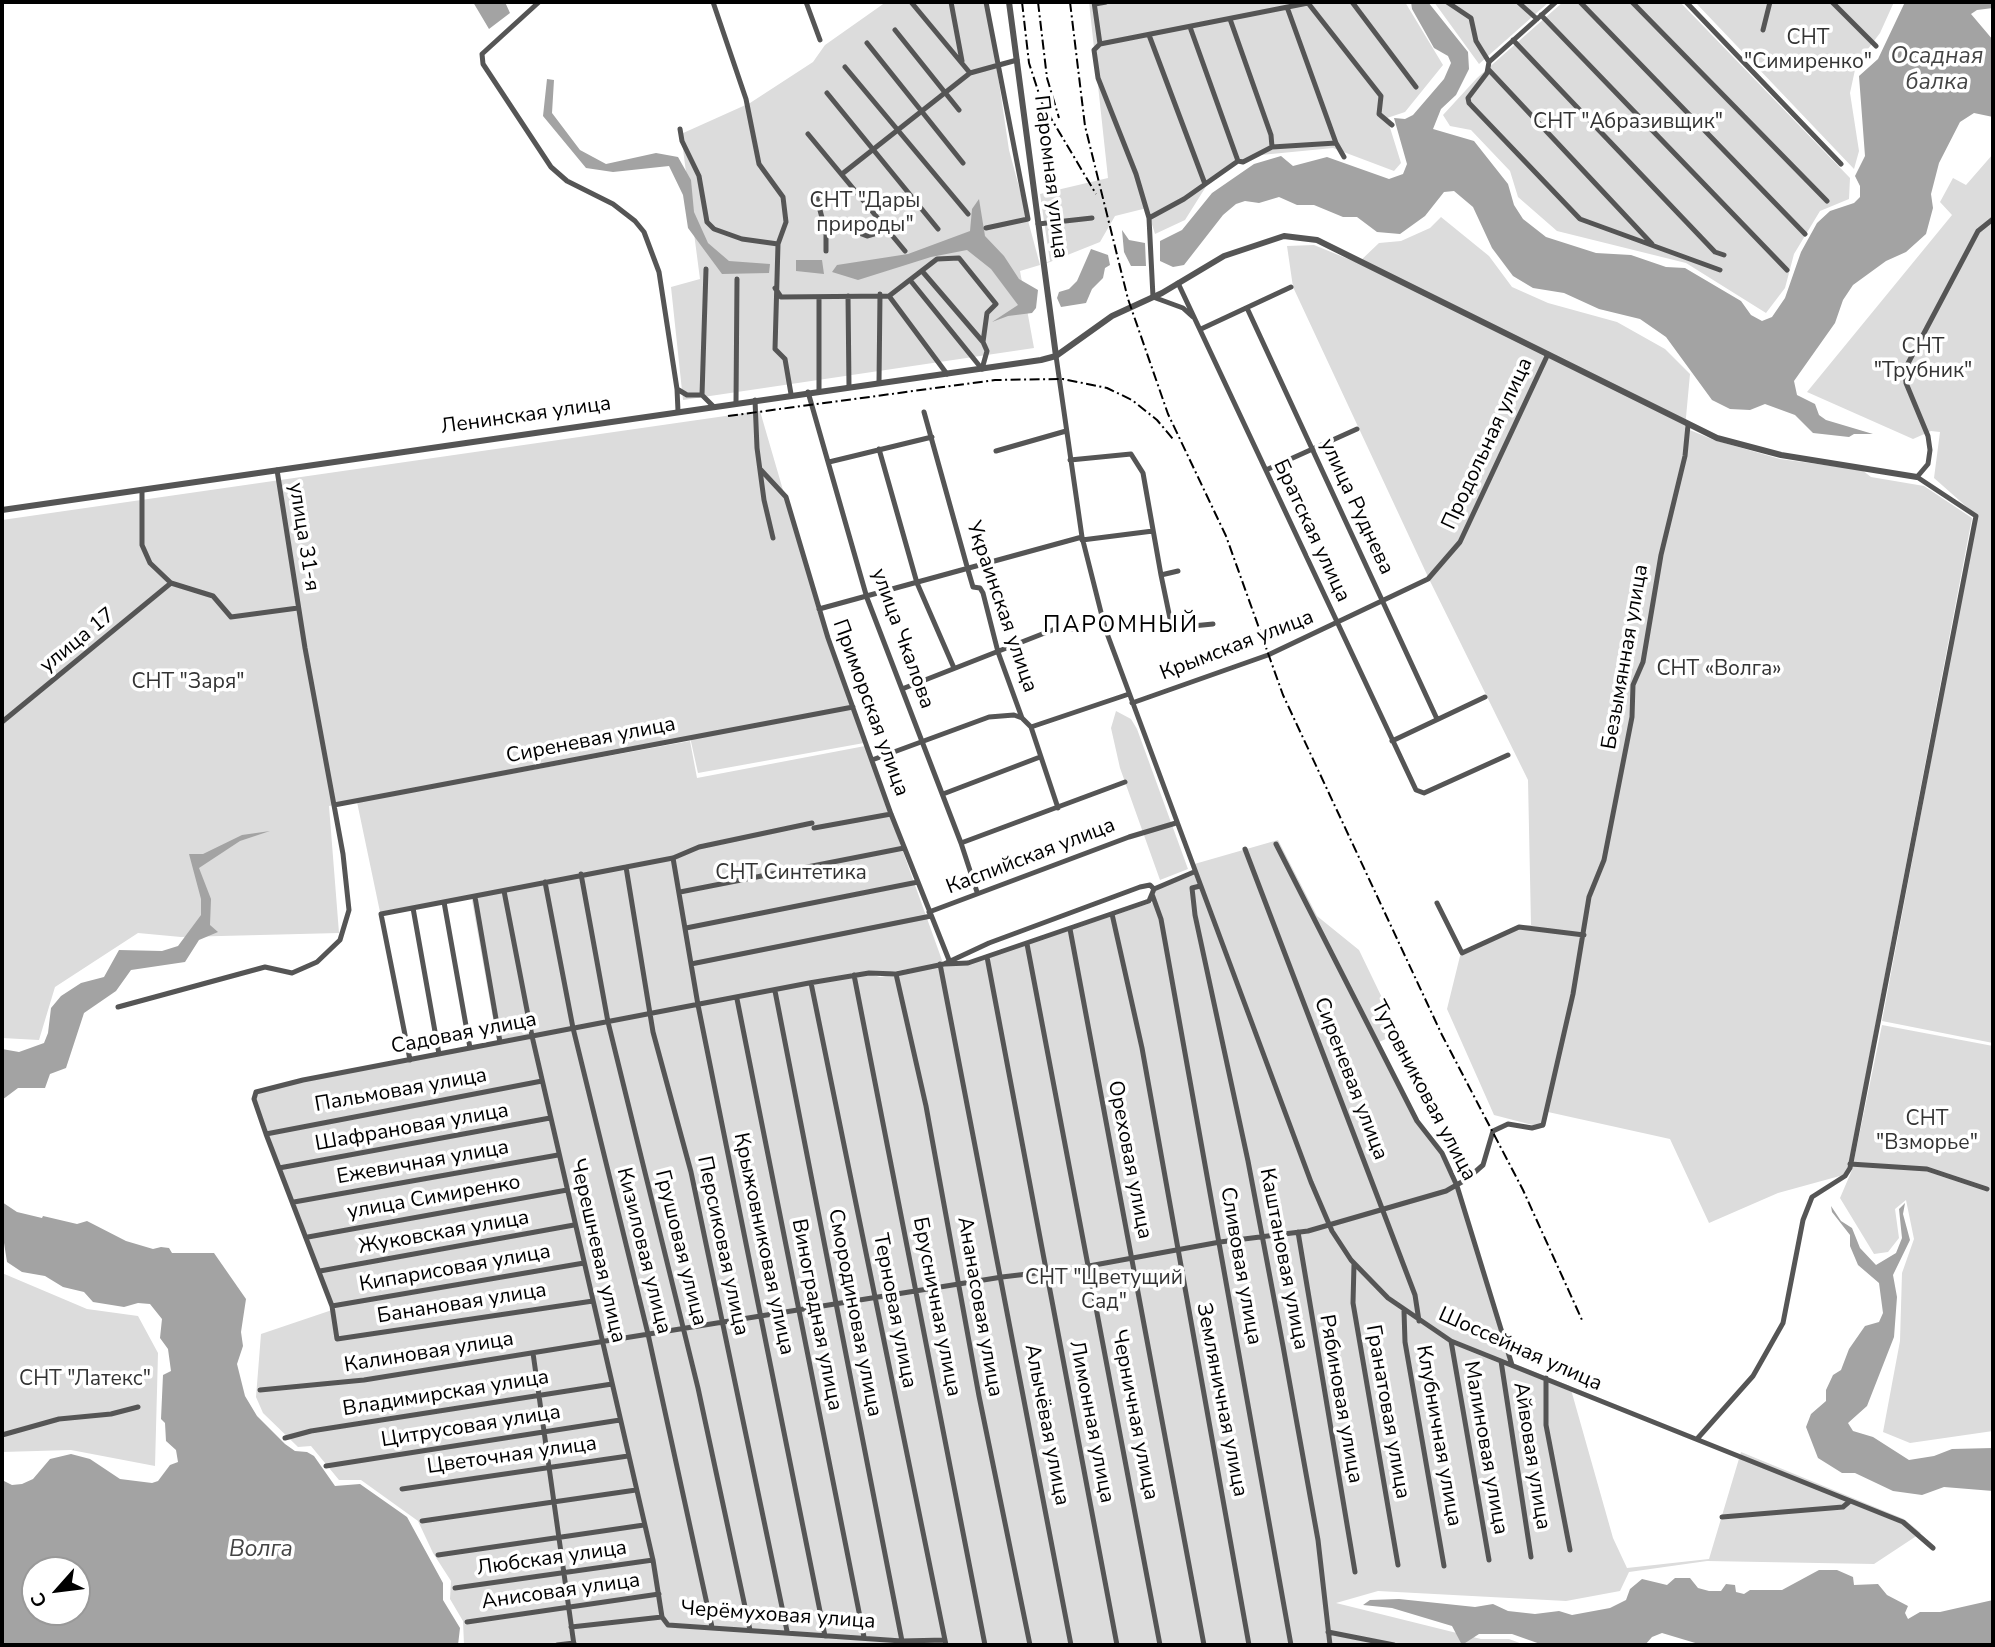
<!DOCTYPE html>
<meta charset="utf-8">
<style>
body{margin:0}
#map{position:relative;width:1995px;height:1647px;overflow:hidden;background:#fff;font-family:"Nunito Sans",sans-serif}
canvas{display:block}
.frame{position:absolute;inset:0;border:4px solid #000;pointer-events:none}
.north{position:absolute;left:21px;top:1556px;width:70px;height:70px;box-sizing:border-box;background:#fff;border:2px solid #999;border-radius:50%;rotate:242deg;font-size:19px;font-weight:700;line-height:28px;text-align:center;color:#000}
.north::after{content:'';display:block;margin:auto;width:24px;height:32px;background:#000;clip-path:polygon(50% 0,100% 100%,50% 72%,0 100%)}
</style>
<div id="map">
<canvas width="1995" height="1647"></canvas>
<div class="frame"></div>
<div class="north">С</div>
</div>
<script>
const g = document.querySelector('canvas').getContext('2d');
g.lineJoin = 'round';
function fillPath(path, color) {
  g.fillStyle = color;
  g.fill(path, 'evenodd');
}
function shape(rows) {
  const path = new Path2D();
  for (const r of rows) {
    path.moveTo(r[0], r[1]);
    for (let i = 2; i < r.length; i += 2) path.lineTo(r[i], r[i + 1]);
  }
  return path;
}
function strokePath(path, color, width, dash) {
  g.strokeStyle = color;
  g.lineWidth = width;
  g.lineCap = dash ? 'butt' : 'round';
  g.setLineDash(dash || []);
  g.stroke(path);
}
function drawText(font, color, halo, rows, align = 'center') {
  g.font = font + ' "Nunito Sans",sans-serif';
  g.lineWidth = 7;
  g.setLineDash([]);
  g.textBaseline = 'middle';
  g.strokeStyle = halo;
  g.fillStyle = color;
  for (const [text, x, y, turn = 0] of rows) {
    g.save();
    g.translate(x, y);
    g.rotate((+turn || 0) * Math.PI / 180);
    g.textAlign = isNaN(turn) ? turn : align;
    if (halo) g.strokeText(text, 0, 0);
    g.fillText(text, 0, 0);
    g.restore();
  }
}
const green = shape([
 [886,2,987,2,1009,150,1040,265,1050,261,1040,194,1108,178,1089,2,1405,2,1443,65,1405,112,1387,118,1401,163,1394,171,1333,148,1261,155,1239,163,1207,185,1185,220,1155,234,1147,208,1115,216,1100,242,1050,262,1020,271,1034,348,683,400,671,287,700,279,681,134,750,103,813,62,825,45],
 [1434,2,1549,2,1479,64],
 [1563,2,1680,2,1850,178,1849,199,1820,211,1794,254,1785,288,1766,313,1686,263,1557,231,1518,197,1510,171,1471,130,1450,126,1443,115,1477,78],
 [1695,2,1894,2,1880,33,1856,65,1850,93,1859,151,1854,169],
 [1993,154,1993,1043,1882,1021,1977,516,1934,478,1940,432,1931,431,1913,439,1807,392,1952,215,1940,202,1953,178,1966,185],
 [1441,217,1489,256,1512,287,1548,303,1617,322,1665,349,1690,374,1685,428,1714,440,1780,459,1862,470,1871,477,1924,486,1972,518,1847,1174,1778,1193,1709,1223,1670,1139,1548,1112,1544,1128,1494,1115,1447,1009,1461,952,1516,926,1531,925,1528,780,1429,579,1293,287,1287,246,1314,245,1358,263,1379,243,1401,241,1430,228],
 [760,411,819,614,864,743,698,773,690,737,329,806,339,933,181,937,138,933,55,987,39,1040,2,1038,2,520],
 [1116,711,1131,719,1137,729,1188,869,1160,880,1120,768,1111,728],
 [690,741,697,778,865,746,943,963,873,975,880,977,986,958,1154,902,1152,890,1194,875,1191,865,1278,840,1317,916,1359,950,1399,1033,1379,1042,1417,1118,1440,1146,1459,1186,1510,1362,1570,1386,1613,1538,1627,1568,1709,1559,1741,1452,1904,1519,1921,1533,1874,1564,1707,1561,1629,1572,1620,1591,1566,1601,1378,1591,1336,1603,1481,1639,1509,1639,1525,1645,464,1645,463,1621,450,1599,451,1581,433,1553,418,1521,361,1480,339,1480,311,1446,298,1447,263,1413,256,1397,261,1334,332,1310,255,1098,260,1089,497,1041,471,895,380,912,357,802],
 [1882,1025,1993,1046,1993,1431,1910,1443,1883,1432,1900,1341,1902,1273,1914,1239,1906,1200,1895,1209,1899,1238,1888,1252,1874,1254,1840,1198,1852,1170],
 [2,1273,87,1309,138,1316,158,1353,155,1466,71,1450,2,1452]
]);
const water = shape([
 [473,2,505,2,510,13,489,29],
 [1411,2,1428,2,1468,52,1469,69,1456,95,1441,109,1433,129,1474,141,1508,184,1514,205,1523,219,1546,237,1596,253,1631,255,1666,267,1685,268,1741,301,1751,315,1762,321,1772,317,1785,298,1801,252,1817,223,1830,211,1854,203,1860,197,1860,186,1855,176,1865,156,1859,76,1878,59,1905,2,1993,2,1993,8,1977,10,1971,14,1993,40,1993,117,1974,113,1960,122,1939,163,1931,194,1933,208,1926,234,1906,252,1886,261,1853,285,1843,300,1835,323,1794,381,1797,395,1815,404,1819,415,1826,420,1873,434,1854,434,1849,437,1813,433,1795,415,1765,404,1750,410,1730,409,1712,400,1666,337,1640,319,1599,309,1564,293,1533,288,1513,276,1492,248,1473,207,1454,191,1444,192,1425,216,1400,234,1377,232,1357,217,1343,217,1314,205,1297,205,1279,197,1259,203,1245,201,1236,204,1223,215,1184,265,1173,267,1160,261,1160,241,1182,230,1212,193,1254,164,1281,156,1293,166,1327,157,1389,179,1403,174,1407,164,1394,118,1405,119,1413,115,1444,79,1451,63,1448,56,1434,48,1412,9],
 [547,79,554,80,552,113,580,150,606,164,656,153,678,157,691,180,694,212,708,243,729,261,770,264,769,273,722,274,688,228,683,195,669,166,613,172,586,168,543,116],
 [979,199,985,236,1004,256,1019,279,1038,290,1036,308,1032,313,1008,316,992,322,1018,305,991,269,967,250,931,257,858,280,832,272,837,265,908,254,970,231,972,209],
 [1122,230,1129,240,1145,243,1146,266,1131,266,1124,252],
 [1091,249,1108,255,1110,265,1105,268,1103,278,1092,289,1086,303,1061,307,1057,298,1059,292,1069,289,1077,281],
 [796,260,822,260,824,274,796,271],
 [270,831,240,841,199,868,211,899,210,925,218,932,199,940,185,962,131,970,116,991,84,1013,66,1068,50,1074,45,1088,18,1088,2,1100,2,1049,19,1052,44,1043,48,1033,51,1008,61,996,81,983,104,977,119,950,162,951,178,946,201,915,201,899,189,854,203,854,242,835],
 [2,1202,17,1212,42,1218,43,1216,77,1224,87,1221,126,1241,153,1249,161,1247,169,1248,172,1253,214,1253,246,1299,241,1332,243,1346,237,1364,245,1396,257,1416,285,1444,295,1451,307,1452,314,1456,335,1486,360,1484,407,1517,443,1583,443,1600,460,1628,458,1645,2,1645,2,1480,12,1485,22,1484,33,1479,50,1459,71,1454,90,1459,120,1479,152,1483,158,1481,170,1465,178,1462,176,1450,166,1441,165,1423,161,1419,163,1375,171,1371,168,1349,160,1338,162,1319,150,1304,138,1303,124,1307,93,1302,84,1292,63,1287,45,1276,22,1272,7,1262,2,1230],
 [77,1570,77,1612,35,1612,35,1570],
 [1905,1203,1903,1214,1910,1240,1893,1275,1897,1297,1894,1337,1867,1406,1848,1423,1853,1431,1873,1437,1909,1460,1934,1456,1952,1449,1993,1448,1993,1491,1944,1487,1922,1495,1893,1491,1855,1473,1842,1473,1818,1458,1806,1427,1811,1414,1826,1401,1826,1390,1833,1375,1841,1370,1849,1349,1865,1326,1879,1322,1883,1313,1879,1283,1858,1265,1850,1246,1850,1235,1832,1212,1831,1206,1841,1221,1852,1228,1860,1248,1876,1265,1896,1253,1902,1238,1899,1209],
 [1819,1570,1837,1570,1853,1577,1854,1585,1878,1584,1887,1595,1908,1606,1905,1613,1908,1619,1920,1612,1940,1612,1993,1600,1993,1645,1737,1645,1729,1643,1727,1645,1702,1645,1662,1633,1652,1637,1645,1645,1543,1645,1512,1634,1479,1634,1462,1645,1452,1626,1392,1608,1363,1605,1370,1600,1399,1599,1475,1607,1493,1604,1508,1611,1535,1614,1559,1611,1572,1615,1610,1608,1626,1600,1630,1589,1642,1579,1667,1585,1675,1578,1690,1578,1698,1588,1709,1591,1721,1591,1726,1584,1735,1585,1736,1592,1744,1594,1750,1590,1782,1590]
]);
const minor = shape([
 [539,2,482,54,483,64,551,167,567,181,613,204,635,221,644,232,659,272,677,389],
 [713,2,746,99,759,164,783,197,786,222,778,244,775,349,785,359,791,394],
 [806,2,820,40],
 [911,2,970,73],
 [951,2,962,61],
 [1094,2,1100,44,1094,50,1098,78,1136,174,1149,218,1153,297,1183,308,1193,317],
 [1352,2,1416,87],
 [1447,2,1471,18,1476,41,1489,62,1487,73,1468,98,1469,103,1580,219,1720,270],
 [1518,2,1537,19],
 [1580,2,1805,234],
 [1632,2,1827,201],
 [1686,2,1841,164],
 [1832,2,1876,46],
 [1095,4,1106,2],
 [1287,7,1336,143,1344,157],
 [1541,15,1787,270],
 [1230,19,1271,135,1272,147],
 [1190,27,1238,161],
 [895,30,959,110],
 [1763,30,1770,2],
 [1149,35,1205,184],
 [1513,40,1715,252,1724,255],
 [867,43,963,163],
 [1100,44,1308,3,1381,96,1379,114,1392,125],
 [1489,62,1556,2],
 [845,67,968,214],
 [1488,69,1652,244],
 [827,93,938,229],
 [680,129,682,141,699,176,707,222,714,229,742,239,778,244],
 [808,134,905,251],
 [842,174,970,73,1017,60],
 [815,191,826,233,846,228,867,236,874,234,884,224],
 [1149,218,1184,199,1238,161,1243,162,1272,147,1336,143],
 [1038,224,1092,218],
 [986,228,1028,219,986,2],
 [826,251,826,233],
 [706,269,702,395,713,406],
 [922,271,983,342,987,351,982,369],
 [910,280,982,369],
 [1178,283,1416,790,1424,793,1508,755],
 [775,288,781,297,889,296,937,259,959,258,996,304,987,313,983,342],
 [848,296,849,387],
 [889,296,947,374],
 [819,299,819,391],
 [1247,308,1437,719],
 [1201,329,1291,287],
 [1056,356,1082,537,1105,628,1311,1182,1332,1231,1351,1260,1388,1298,1451,1341,1903,1522,1933,1548],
 [879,383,880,294],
 [808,392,867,598,961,843,977,892],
 [755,400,757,448,764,500,773,538],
 [736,403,737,279],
 [678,411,677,389,687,395,702,395],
 [924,412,968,570,973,587,980,588,983,593,998,652,1022,718,1031,727,1058,808],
 [879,449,917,583,954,668],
 [996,451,1066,431],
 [1070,460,1131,454,1143,473,1161,575,1178,571],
 [829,462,932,437],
 [761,470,786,497,828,638,891,814,949,960],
 [1266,470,1357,429],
 [142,490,142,545,150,563,171,583,213,596,231,617,298,608],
 [1082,540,1153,531],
 [1161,575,1172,628,1213,624],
 [819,609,1082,537],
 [902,689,1060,627,1074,629,1102,618],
 [1132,703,1268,655,1428,579,1460,542,1548,354],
 [2,722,171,583],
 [1031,727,1129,694],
 [1392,741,1485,697],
 [872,760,989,717,1014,715,1022,718],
 [943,794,1040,757],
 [334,805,853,707],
 [814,828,891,814],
 [961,843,1125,782],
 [1276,844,1417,1121,1442,1153,1457,1186,1512,1365],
 [1245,849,1415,1295,1419,1321],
 [673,858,698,1005,825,1636],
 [626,867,653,1032,691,1172,787,1631],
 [581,874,608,1022,698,1388,750,1630],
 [545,882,573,1028,648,1334,712,1627],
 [1200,886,1192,888,1195,915,1248,1161,1283,1346,1318,1540,1330,1645],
 [504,891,532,1036,653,1560,662,1617],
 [680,892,904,848],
 [1152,894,1161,919,1291,1645],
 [475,897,500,1042],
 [444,902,470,1048],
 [1437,903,1462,953,1519,927,1584,935],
 [413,908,439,1054],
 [929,912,1129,837,1176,823],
 [1112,914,1142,1048,1249,1645],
 [686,928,918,882],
 [1070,929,1204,1645],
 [1027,944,1160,1645],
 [987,957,1117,1645],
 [691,964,931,916],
 [940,964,1071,1645],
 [944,964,968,963,1149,901,1154,889,1194,872],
 [896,974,926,1106,979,1396,1030,1645],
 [854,975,985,1645],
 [811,983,946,1645],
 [775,991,902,1641],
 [737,999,864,1637],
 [118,1007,265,967,292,973,317,962,340,940,349,910,343,854,305,648,277,470],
 [410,1060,381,914,673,858,699,847,812,823],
 [266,1134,542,1081],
 [1850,1164,1927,1169,1987,1189],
 [279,1168,550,1118],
 [294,1202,558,1155],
 [1298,1232,1355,1572],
 [308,1237,567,1190],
 [1354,1264,1353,1303,1398,1565],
 [320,1271,574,1225],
 [593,1301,337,1339,332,1306,266,1134,254,1099,256,1092,303,1080,809,983,869,973,896,974,944,964,989,943,1140,887,1150,885,1154,889],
 [332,1306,584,1263],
 [1404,1311,1405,1342,1444,1566],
 [1451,1341,1489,1560],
 [533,1353,574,1645],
 [1501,1361,1531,1557],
 [1546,1378,1546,1425,1570,1550],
 [260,1390,364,1380,1002,1277,1078,1268,1220,1242,1308,1231,1446,1191,1467,1179,1483,1165,1493,1131,1508,1124,1532,1128,1543,1125,1573,994,1589,897,1604,860,1632,717,1633,685,1643,662,1661,555,1685,456,1688,425],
 [2,1435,59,1419,111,1414,138,1407],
 [285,1438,311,1431,612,1384],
 [1697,1439,1753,1376,1783,1323,1803,1220,1812,1197,1845,1176,1850,1168,1976,516,1917,477,1928,464,1930,450,1928,436,1906,383,1905,369,1978,231,1993,219],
 [326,1466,620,1420],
 [402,1489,628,1456],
 [1722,1517,1843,1507,1850,1501],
 [422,1521,636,1490],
 [438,1555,644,1525],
 [455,1588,653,1560],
 [662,1617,668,1625,902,1641,945,1640],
 [467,1622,659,1594],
 [571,1627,662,1617],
 [1328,1632,1394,1645],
 [557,1645,574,1643]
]);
const tertiary = shape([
 [1009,2,1056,356],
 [2,510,1041,360,1056,356,1112,316,1162,293,1224,256,1284,236,1317,240,1717,438,1781,455,1917,477]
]);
const rail = shape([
 [1022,2,1029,63,1042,103,1096,194],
 [1038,2,1047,78,1059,118],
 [1070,2,1085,126,1128,299,1168,414,1226,536,1283,695,1442,1035,1523,1190,1582,1320],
 [728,416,995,380,1063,379,1107,388,1132,400,1157,420,1173,439]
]);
const parkNames = [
 ["СНТ",1808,39],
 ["\"Симиренко\"",1808,63],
 ["СНТ \"Абразивщик\"",1628,123],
 ["СНТ \"Дары",865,202],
 ["природы\"",865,226],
 ["СНТ",1923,348],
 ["\"Трубник\"",1923,372],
 ["СНТ «Волга»",1719,670],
 ["СНТ \"Заря\"",188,683],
 ["СНТ Синтетика",791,874],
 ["СНТ",1927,1120],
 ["\"Взморье\"",1927,1144],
 ["СНТ \"Цветущий",1104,1279],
 ["Сад\"",1104,1303],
 ["СНТ \"Латекс\"",85,1380]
];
const streetNames = [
 ["Паромная улица",1050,177,83],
 ["Ленинская улица",526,416,-8],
 ["Продольная улица",1488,444,-65],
 ["улица Руднева",1356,507,65],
 ["Братская улица",1311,531,65],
 ["улица 31-я",303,537,81],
 ["Украинская улица",1001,607,71],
 ["улица Чкалова",902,639,70],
 ["улица 17",78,641,-39],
 ["Крымская улица",1237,646,-21],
 ["Безымянная улица",1626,657,-80],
 ["Приморская улица",870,708,70],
 ["Сиреневая улица",591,741,-11],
 ["Каспийская улица",1031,857,-21],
 ["Садовая улица",464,1034,-11],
 ["Сиреневая улица",1350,1079,69],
 ["Пальмовая улица",401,1091,-10],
 ["Тутовниковая улица",1423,1091,62],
 ["Шафрановая улица",412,1128,-10],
 ["Ореховая улица",1129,1160,79],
 ["Ежевичная улица",423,1163,-10],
 ["улица Симиренко",434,1198,-10],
 ["Жуковская улица",444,1233,-10],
 ["Крыжовниковая улица",763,1244,78],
 ["Персиковая улица",722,1246,78],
 ["Грушовая улица",680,1248,76],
 ["Черешневая улица",597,1251,77],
 ["Кизиловая улица",643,1251,76],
 ["Каштановая улица",1283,1259,79],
 ["Сливовая улица",1240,1266,80],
 ["Кипарисовая улица",455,1269,-10],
 ["Банановая улица",462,1304,-9],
 ["Брусничная улица",936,1307,79],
 ["Ананасовая улица",979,1307,80],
 ["Терновая улица",894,1311,79],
 ["Смородиновая улица",854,1313,79],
 ["Виноградная улица",816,1315,79],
 ["Шоссейная улица",1520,1350,24],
 ["Калиновая улица",429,1353,-9],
 ["Владимирская улица",446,1394,-9],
 ["Рябиновая улица",1340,1399,80],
 ["Земляничная улица",1221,1400,79],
 ["Гранатовая улица",1387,1412,80],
 ["Черничная улица",1134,1415,79],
 ["Лимонная улица",1091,1422,79],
 ["Алычёвая улица",1046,1425,79],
 ["Цитрусовая улица",471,1427,-9],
 ["Клубничная улица",1438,1436,80],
 ["Малиновая улица",1485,1448,80],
 ["Цветочная улица",512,1456,-8],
 ["Айвовая улица",1531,1456,81],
 ["Любская улица",552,1559,-8],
 ["Анисовая улица",561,1592,-8],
 ["Черёмуховая улица",778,1616,4]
];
const waterNames = [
 ["Осадная",1937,57],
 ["балка",1937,83],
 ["Волга",261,1550]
];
const neighbourhoodNames = [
 ["ПАРОМНЫЙ",1121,626]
];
fillPath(green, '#dcdcdc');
fillPath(water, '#a3a3a3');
strokePath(minor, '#555', 5);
strokePath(tertiary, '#555', 6);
strokePath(rail, '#000', 2, [10, 3.5, 2, 3.5]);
drawText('21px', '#333', '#fff', parkNames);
drawText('21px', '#000', '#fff', streetNames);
drawText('italic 23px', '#444', '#fff', waterNames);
g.letterSpacing = '2px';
drawText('23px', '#000', '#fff', neighbourhoodNames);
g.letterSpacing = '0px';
</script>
